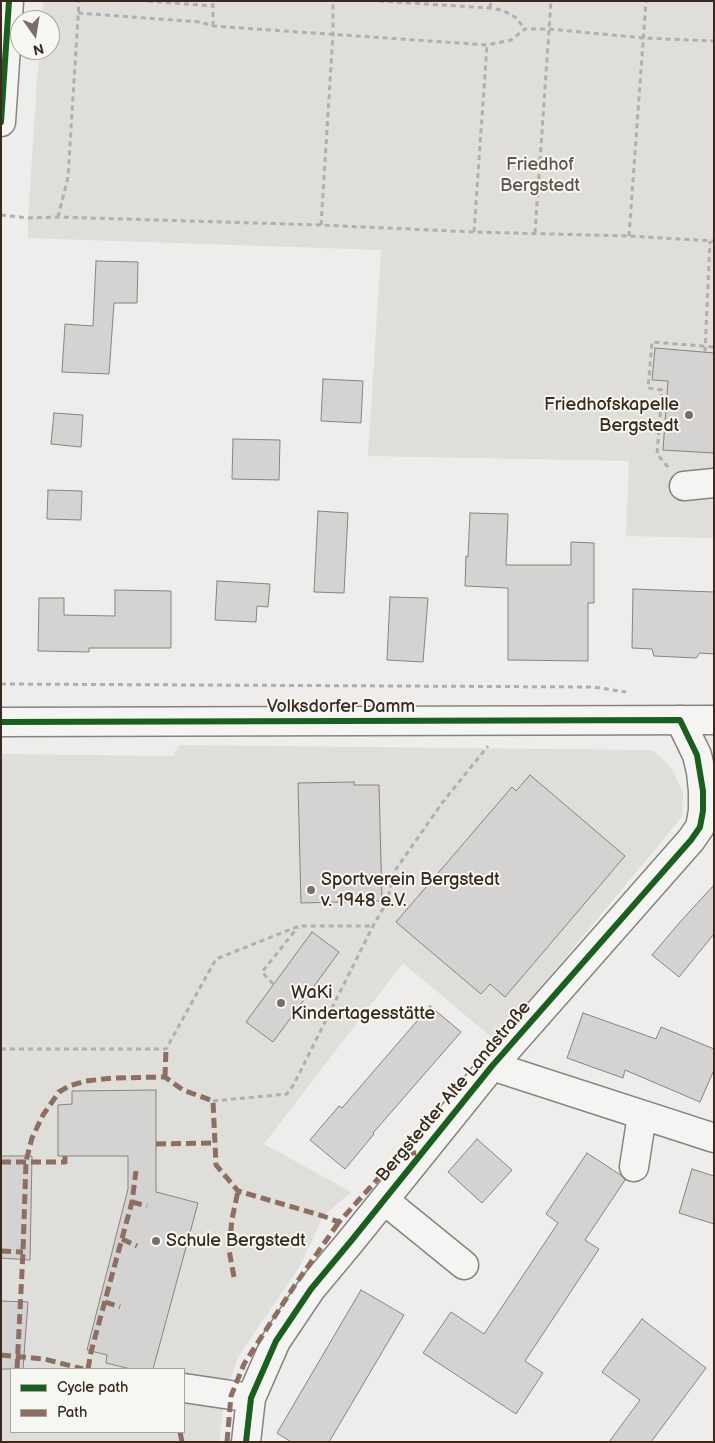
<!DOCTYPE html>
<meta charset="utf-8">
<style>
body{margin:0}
#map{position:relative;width:715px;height:1443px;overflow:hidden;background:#eeedeb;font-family:"Balsamiq Sans",sans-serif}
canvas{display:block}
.frame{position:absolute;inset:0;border:2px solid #3b2a1e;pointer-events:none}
.legend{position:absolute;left:10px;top:1368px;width:175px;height:65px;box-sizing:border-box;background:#f6f6f2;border:1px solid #aba49d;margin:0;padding:6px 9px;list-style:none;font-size:15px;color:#3b2a1e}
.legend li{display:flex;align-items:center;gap:10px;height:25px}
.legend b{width:25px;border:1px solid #aba49d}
.north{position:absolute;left:10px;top:10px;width:50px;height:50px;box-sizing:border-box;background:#f6f6f2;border:1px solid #aba49d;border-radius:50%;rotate:167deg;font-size:14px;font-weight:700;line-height:20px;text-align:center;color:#3b2a1e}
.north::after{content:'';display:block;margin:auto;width:18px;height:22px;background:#7a6e66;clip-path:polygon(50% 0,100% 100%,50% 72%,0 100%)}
</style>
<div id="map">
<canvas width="715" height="1443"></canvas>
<div class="frame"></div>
<ul class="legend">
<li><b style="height:6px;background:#1b5e20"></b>Cycle path</li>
<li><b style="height:6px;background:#8d6e63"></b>Path</li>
</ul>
<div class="north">N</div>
</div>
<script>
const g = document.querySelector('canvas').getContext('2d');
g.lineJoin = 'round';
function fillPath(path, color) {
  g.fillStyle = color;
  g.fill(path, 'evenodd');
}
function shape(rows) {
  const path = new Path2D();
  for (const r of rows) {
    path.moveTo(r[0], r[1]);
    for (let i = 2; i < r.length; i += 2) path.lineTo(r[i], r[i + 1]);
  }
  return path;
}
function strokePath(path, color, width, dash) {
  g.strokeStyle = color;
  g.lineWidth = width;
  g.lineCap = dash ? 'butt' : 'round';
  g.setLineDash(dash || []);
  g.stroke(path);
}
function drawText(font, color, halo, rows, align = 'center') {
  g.font = font + ' "Balsamiq Sans",sans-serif';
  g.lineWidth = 4;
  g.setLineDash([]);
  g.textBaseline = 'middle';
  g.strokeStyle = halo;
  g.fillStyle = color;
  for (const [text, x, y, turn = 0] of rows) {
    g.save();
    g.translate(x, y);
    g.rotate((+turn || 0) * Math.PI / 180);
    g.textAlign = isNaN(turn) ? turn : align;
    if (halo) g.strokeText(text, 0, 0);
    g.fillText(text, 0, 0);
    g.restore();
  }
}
const built = shape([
 [43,1,714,1,714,538,626,536,629,461,368,456,381,250,28,238,28,218,39,50,50,50,50,20,42,20],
 [179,745,651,750,662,758,672,769,683,792,682,817,496,1041,403,963,264,1144,351,1192,323,1216,300,1266,238,1357,225,1396,219,1442,1,1442,1,754,173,756],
 [11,1369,184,1369,184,1432,11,1432]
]);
const building = shape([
 [96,261,138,262,137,303,114,303,109,374,62,372,65,324,93,326,96,261],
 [655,348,714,353,714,453,663,450,668,381,652,380,655,348],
 [323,379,363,381,361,423,321,421,323,379],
 [54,413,83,415,81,447,51,444,54,413],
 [233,439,280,440,279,480,232,479,233,439],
 [48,490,82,491,81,520,47,519,48,490],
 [318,511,348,513,344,593,314,592,318,511],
 [470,513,508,514,506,565,571,565,571,542,594,543,594,603,588,603,588,661,508,660,508,588,465,586,466,556,468,557,470,513],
 [217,581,270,584,268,607,257,606,256,622,215,620,217,581],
 [633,589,714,592,714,654,700,653,696,658,654,656,652,649,632,648,633,589],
 [115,590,171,591,171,648,89,648,89,652,38,651,39,598,64,598,64,615,115,616,115,590],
 [390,597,428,598,423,662,387,660,390,597],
 [530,775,625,856,505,997,490,984,481,994,396,922,512,787,516,791,530,775],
 [354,782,354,785,379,785,382,901,301,903,298,783,354,782],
 [714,885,714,934,679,977,652,955,680,922,714,885],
 [312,932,339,952,273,1042,246,1022,312,932],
 [430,1006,461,1032,373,1133,374,1134,345,1169,310,1140,339,1106,342,1108,430,1006],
 [583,1013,656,1039,661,1027,714,1049,714,1070,700,1102,625,1070,623,1078,567,1058,583,1013],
 [156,1090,156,1192,198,1203,153,1369,131,1369,106,1363,107,1355,87,1350,128,1189,128,1156,58,1156,58,1105,72,1104,72,1091,156,1090],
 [477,1139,512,1170,482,1203,448,1172,477,1139],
 [587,1153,622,1176,625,1180,585,1240,599,1249,525,1361,543,1373,516,1414,423,1353,451,1312,484,1334,558,1223,546,1214,587,1153],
 [1,1156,32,1156,30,1260,1,1258,1,1156],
 [692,1169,714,1176,714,1224,679,1213,692,1169],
 [361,1290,404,1315,329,1442,291,1442,277,1433,361,1290],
 [1,1301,28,1302,23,1369,1,1369,1,1301],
 [642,1319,706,1368,651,1442,609,1442,640,1400,602,1372,642,1319]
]);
const path = shape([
 [148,1,213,6],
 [379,1,490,8,502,10,515,17,525,29],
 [490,8,491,1],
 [78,13,200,22,213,26,487,45,511,40,525,29,549,29,644,38,714,41],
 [213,26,213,1],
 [1,215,28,218,58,217,321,225,474,232,629,236,714,241],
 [58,217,68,177,79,1],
 [321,225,333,34,333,1],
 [474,232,487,45],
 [535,233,551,1],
 [629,236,646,1],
 [705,352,710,241],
 [668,467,657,454,662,390,648,388,652,342,714,347],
 [1,684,594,687,626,692],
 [273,984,262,972,298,927],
 [1,1049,166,1049,216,959,299,926,373,926],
 [213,1101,287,1094,294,1084,373,926,387,902,394,872,442,803,488,746]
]);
const minor = shape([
 [1,122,9,1],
 [684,486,714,483],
 [492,1066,714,1138],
 [634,1167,642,1115],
 [384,1200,464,1265],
 [184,1388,251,1398],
 [246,1442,251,1398,276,1341,311,1289,351,1241,492,1066,691,840,700,827,703,811,703,791,701,772,697,755,680,720]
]);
const major = shape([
 [1,722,714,720]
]);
const quiet = shape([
 [165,1077,166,1049],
 [156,1144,215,1143],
 [1,1162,65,1162,65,1156],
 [132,1202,147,1206],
 [122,1239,137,1246],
 [1,1251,23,1252],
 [234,1277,229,1250,232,1219,238,1191],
 [105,1302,120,1307],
 [1,1355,44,1359,83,1369],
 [17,1369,23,1252,26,1161,32,1138,43,1115,59,1092,69,1086,86,1081,113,1078,165,1077,183,1090,213,1101,216,1165,238,1191,323,1216,339,1222,401,1153,422,1153],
 [88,1369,91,1352,132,1202,136,1171],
 [180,1432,182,1442],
 [227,1442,231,1396,244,1364,295,1285,339,1222]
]);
const cycleway = shape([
 [1,122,9,1],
 [1,722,680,720,697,755,703,791,703,811,700,827,691,840,492,1066,351,1241,311,1289,276,1341,251,1398,246,1442]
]);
const markers = [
 [689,415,5,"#7a6e66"],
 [311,890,5,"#7a6e66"],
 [281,1003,5,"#7a6e66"],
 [156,1241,5,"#7a6e66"]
];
const parkNames = [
 ["Friedhof",540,165],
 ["Bergstedt",540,186]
];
const poiNames = [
 ["Friedhofskapelle",679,405,"right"],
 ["Bergstedt",679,426,"right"],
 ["Sportverein Bergstedt",321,880],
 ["v. 1948 e.V.",321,901],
 ["WaKi",291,993],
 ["Kindertagesstätte",291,1014],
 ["Schule Bergstedt",166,1241]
];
const streetNames = [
 ["Volksdorfer Damm",341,707],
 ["Bergstedter Alte Landstraße",454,1092,-50]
];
fillPath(built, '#e0deda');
fillPath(building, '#d4d3d1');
strokePath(building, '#87837f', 1);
strokePath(minor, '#87837f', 31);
strokePath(major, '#87837f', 31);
strokePath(path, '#b1afad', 3, [5, 4]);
strokePath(minor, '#f4f4f2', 28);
strokePath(major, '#f4f4f2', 28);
strokePath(quiet, '#8d6e63', 5, [10, 5]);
strokePath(cycleway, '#1b5e20', 6);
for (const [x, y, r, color] of markers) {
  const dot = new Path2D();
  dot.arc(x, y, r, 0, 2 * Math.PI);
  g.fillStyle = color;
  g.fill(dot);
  strokePath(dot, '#f6f6f2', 2);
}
drawText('18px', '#61544a', '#f6f6f2', parkNames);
drawText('18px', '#3b2a1e', '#f6f6f2', poiNames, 'left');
drawText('18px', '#3b2a1e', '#f6f6f2', streetNames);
</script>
